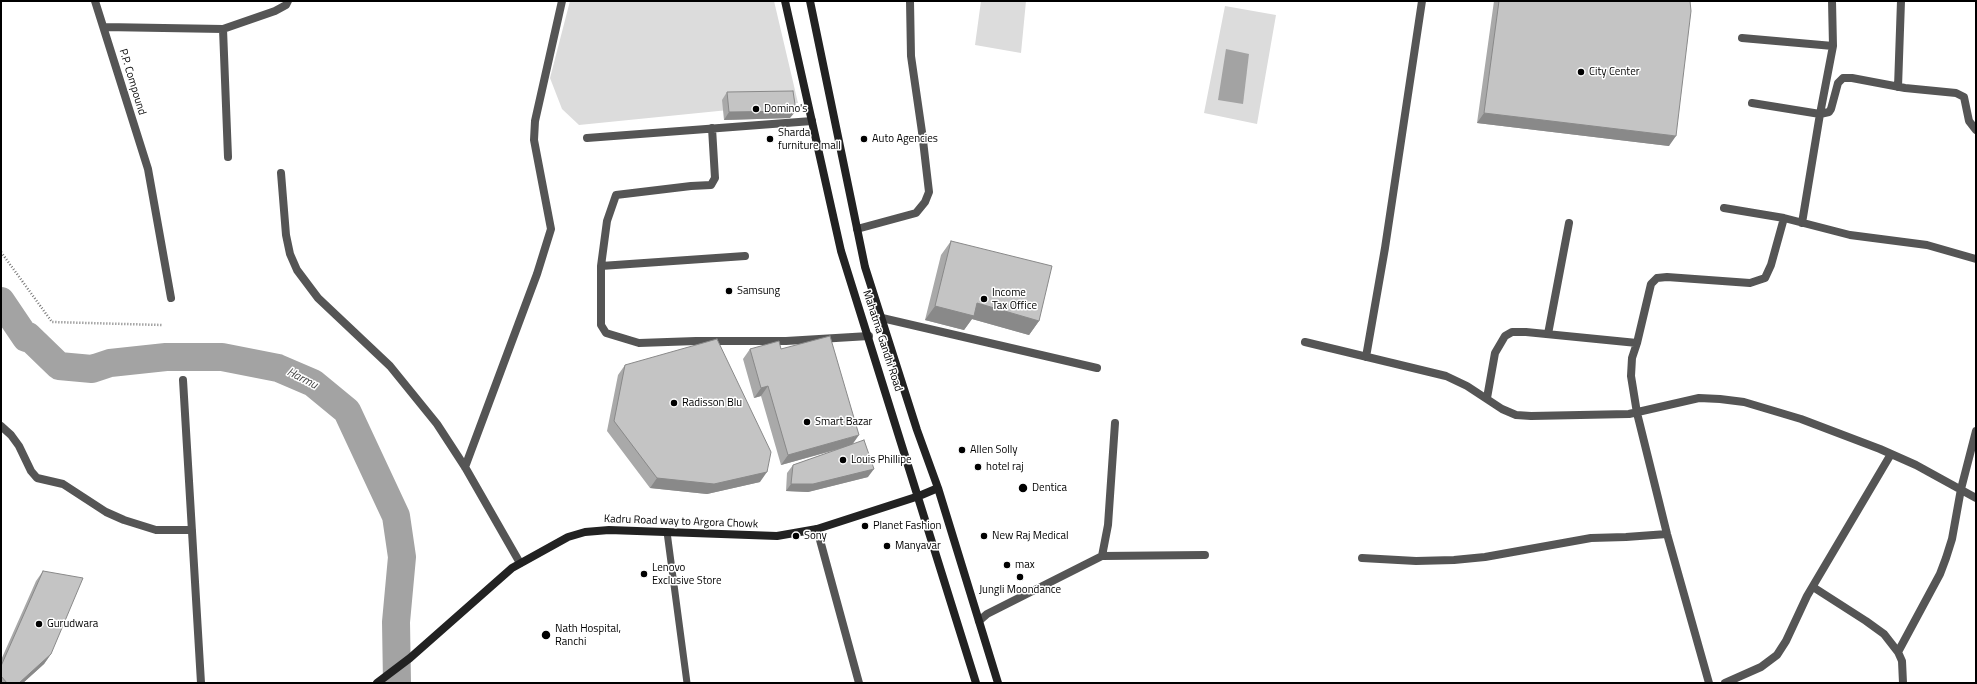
<!DOCTYPE html>
<style>
body{margin:0}
#map{position:relative;width:1977px;height:684px;overflow:hidden;background:#fff;font-family:"Titillium Web",sans-serif}
canvas{display:block}
.frame{position:absolute;inset:0;border:2px solid #000;pointer-events:none}
</style>
<div id="map">
<canvas width="1977" height="684"></canvas>
<div class="frame"></div>
</div>
<script>
const g = document.querySelector('canvas').getContext('2d');
g.lineJoin = 'round';
function fillPath(path, color) {
  g.fillStyle = color;
  g.fill(path, 'evenodd');
}
function shape(rows) {
  const path = new Path2D();
  for (const r of rows) {
    path.moveTo(r[0], r[1]);
    for (let i = 2; i < r.length; i += 2) path.lineTo(r[i], r[i + 1]);
  }
  return path;
}
function strokePath(path, color, width, dash) {
  g.strokeStyle = color;
  g.lineWidth = width;
  g.lineCap = dash ? 'butt' : 'round';
  g.setLineDash(dash || []);
  g.stroke(path);
}
function drawText(font, color, halo, rows, align = 'center') {
  g.font = font + ' "Titillium Web",sans-serif';
  g.lineWidth = 3;
  g.setLineDash([]);
  g.textBaseline = 'middle';
  g.strokeStyle = halo;
  g.fillStyle = color;
  for (const [text, x, y, turn = 0] of rows) {
    g.save();
    g.translate(x, y);
    g.rotate((+turn || 0) * Math.PI / 180);
    g.textAlign = isNaN(turn) ? turn : align;
    if (halo) g.strokeText(text, 0, 0);
    g.fillText(text, 0, 0);
    g.restore();
  }
}
const green = shape([
 [570,1,774,1,798,103,579,125,562,109,550,78],
 [981,1,1026,1,1021,53,975,45],
 [1225,6,1276,15,1257,124,1204,113]
]);
const water = shape([
 [1226,49,1249,54,1243,104,1218,100]
]);
const river = shape([
 [1,301,26,338,28,336,59,366,92,369,110,363,166,357,222,357,278,368,313,383,347,411,396,516,402,557,396,622,397,683]
]);
const path = shape([
 [1,252,52,322,162,325]
]);
const lane = shape([
 [667,532,687,683]
]);
const street = shape([
 [95,1,148,169,171,298],
 [104,27,223,29,275,11,286,5,288,1],
 [223,29,228,157],
 [1742,38,1833,46],
 [1898,87,1901,1],
 [1752,103,1820,114,1833,46,1832,1],
 [712,128,715,178,711,185,691,186,616,195,607,221,601,266,745,256],
 [587,138,812,121],
 [281,173,286,235,290,254,297,270,318,298,390,366,437,424,465,467,520,563],
 [1724,208,1784,218,1850,235,1927,245,1976,259],
 [1802,223,1820,114,1829,112,1831,109,1838,83,1843,78,1852,78,1905,88,1956,93,1964,97,1969,121,1976,130],
 [857,229,916,213,925,202,929,192,922,132,911,56,910,1],
 [601,266,601,325,606,333,639,343,696,341,786,341,869,336],
 [882,318,1097,368],
 [1548,334,1569,223],
 [1305,342,1446,376,1467,386,1502,409,1516,415,1531,416,1629,414,1699,398,1720,399,1744,402,1801,419,1880,449,1916,465,1976,498],
 [1637,343,1651,284,1657,278,1667,277,1750,283,1765,278,1771,265,1784,218],
 [1366,357,1385,248,1422,1],
 [183,380,201,683],
 [1487,398,1495,353,1505,336,1512,332,1526,332,1637,343,1632,358,1631,376,1637,413,1667,534,1709,683],
 [1,426,11,435,19,446,31,471,37,478,63,484,106,512,124,520,156,530,192,530],
 [465,467,537,274,551,229,534,140,535,121,562,1],
 [817,529,859,683],
 [1102,556,1205,555],
 [1362,558,1416,561,1454,560,1485,557,1591,538,1626,537,1667,534],
 [1813,587,1866,621,1884,634,1898,652,1902,661,1903,683],
 [979,621,987,614,1102,556,1108,525,1115,423],
 [1898,652,1940,574,1946,558,1952,539,1961,489,1976,431],
 [1725,683,1761,667,1777,655,1786,641,1807,596,1891,454]
]);
const secondary = shape([
 [785,1,841,251,976,683],
 [810,1,865,267,917,430,938,488,998,683],
 [377,683,410,658,512,568,568,537,585,532,609,530,777,536,817,529,919,496,938,488]
]);
const wall = shape([
 [1494,1,1690,1,1669,146,1477,123],
 [727,92,790,118,724,120,722,100],
 [951,241,1039,321,1029,335,972,319,964,330,925,320,941,255],
 [750,349,781,349,852,445,868,477,808,492,786,491,787,473,793,465,843,448,781,465,761,396,754,398,743,359],
 [625,365,760,482,707,494,650,488,607,431,618,375],
 [43,571,51,654,44,664,23,683,1,683,1,660,36,581]
]);
const shadedWall = shape([
 [796,111,790,118,724,120,729,112],
 [1484,113,1676,136,1669,146,1477,123],
 [977,303,1039,321,1029,335,972,319,964,330,925,320,935,306],
 [768,386,761,396,754,398,761,388],
 [859,435,852,445,781,465,788,455],
 [874,469,868,477,808,492,786,491,791,484],
 [767,472,760,482,707,494,650,488,657,478],
 [51,654,44,664,23,683,19,683]
]);
const building = shape([
 [1499,1,1690,1,1691,11,1676,136,1484,113,1499,1],
 [793,91,796,111,729,112,727,92,793,91],
 [951,241,1052,266,1039,321,977,303,974,316,935,306,951,241],
 [830,336,859,435,788,455,768,386,761,388,750,349,779,341,781,349,830,336],
 [717,339,771,452,767,472,714,484,657,478,614,421,625,365,717,339],
 [864,440,874,469,813,484,791,484,793,465,864,440],
 [43,571,83,578,51,654,19,683,7,683,1,676,1,666,43,571]
]);
const markers = [
 [1581,72,4,"#000"],
 [756,109,4,"#000"],
 [770,139,4,"#000"],
 [864,139,4,"#000"],
 [729,291,4,"#000"],
 [984,299,4,"#000"],
 [674,403,4,"#000"],
 [807,422,4,"#000"],
 [962,450,4,"#000"],
 [843,460,4,"#000"],
 [978,467,4,"#000"],
 [1023,488,5,"#000"],
 [865,526,4,"#000"],
 [796,536,4,"#000"],
 [984,536,4,"#000"],
 [887,546,4,"#000"],
 [1007,565,4,"#000"],
 [644,574,4,"#000"],
 [1020,577,4,"#000"],
 [39,624,4,"#000"],
 [546,635,5,"#000"]
];
const poiNames = [
 ["City Center",1589,72],
 ["Domino's",764,109],
 ["Sharda",778,133],
 ["furniture mall",778,146],
 ["Auto Agencies",872,139],
 ["Samsung",737,291],
 ["Income",992,293],
 ["Tax Office",992,306],
 ["Radisson Blu",682,403],
 ["Smart Bazar",815,422],
 ["Allen Solly",970,450],
 ["Louis Phillipe",851,460],
 ["hotel raj",986,467],
 ["Dentica",1032,488],
 ["Planet Fashion",873,526],
 ["Sony",804,536],
 ["New Raj Medical",992,536],
 ["Manyavar",895,546],
 ["max",1015,565],
 ["Lenovo",652,568],
 ["Exclusive Store",652,581],
 ["Jungli Moondance",1020,590,"center"],
 ["Gurudwara",47,624],
 ["Nath Hospital,",555,629],
 ["Ranchi",555,642]
];
const streetNames = [
 ["P.P. Compound",132,82,73],
 ["Mahatma Gandhi Road",882,341,72],
 ["Kadru Road way to Argora Chowk",681,522,2]
];
const waterNames = [
 ["Harmu",302,379,27]
];
fillPath(green, '#dcdcdc');
fillPath(water, '#a3a3a3');
strokePath(river, '#a3a3a3', 28);
strokePath(path, '#777', 2.5, [1, 2]);
strokePath(lane, '#555', 7);
strokePath(street, '#555', 8);
strokePath(secondary, '#222', 8);
fillPath(wall, '#a9a9a9');
fillPath(shadedWall, '#898989');
fillPath(building, '#c4c4c4');
strokePath(building, '#898989', 1);
for (const [x, y, r, color] of markers) {
  const dot = new Path2D();
  dot.arc(x, y, r, 0, 2 * Math.PI);
  g.fillStyle = color;
  g.fill(dot);
  strokePath(dot, '#fff', 1.5);
}
drawText('11px', '#000', '#fff', poiNames, 'left');
drawText('11px', '#000', '#fff', streetNames);
drawText('italic 12px', '#444', '#fff', waterNames);
</script>
